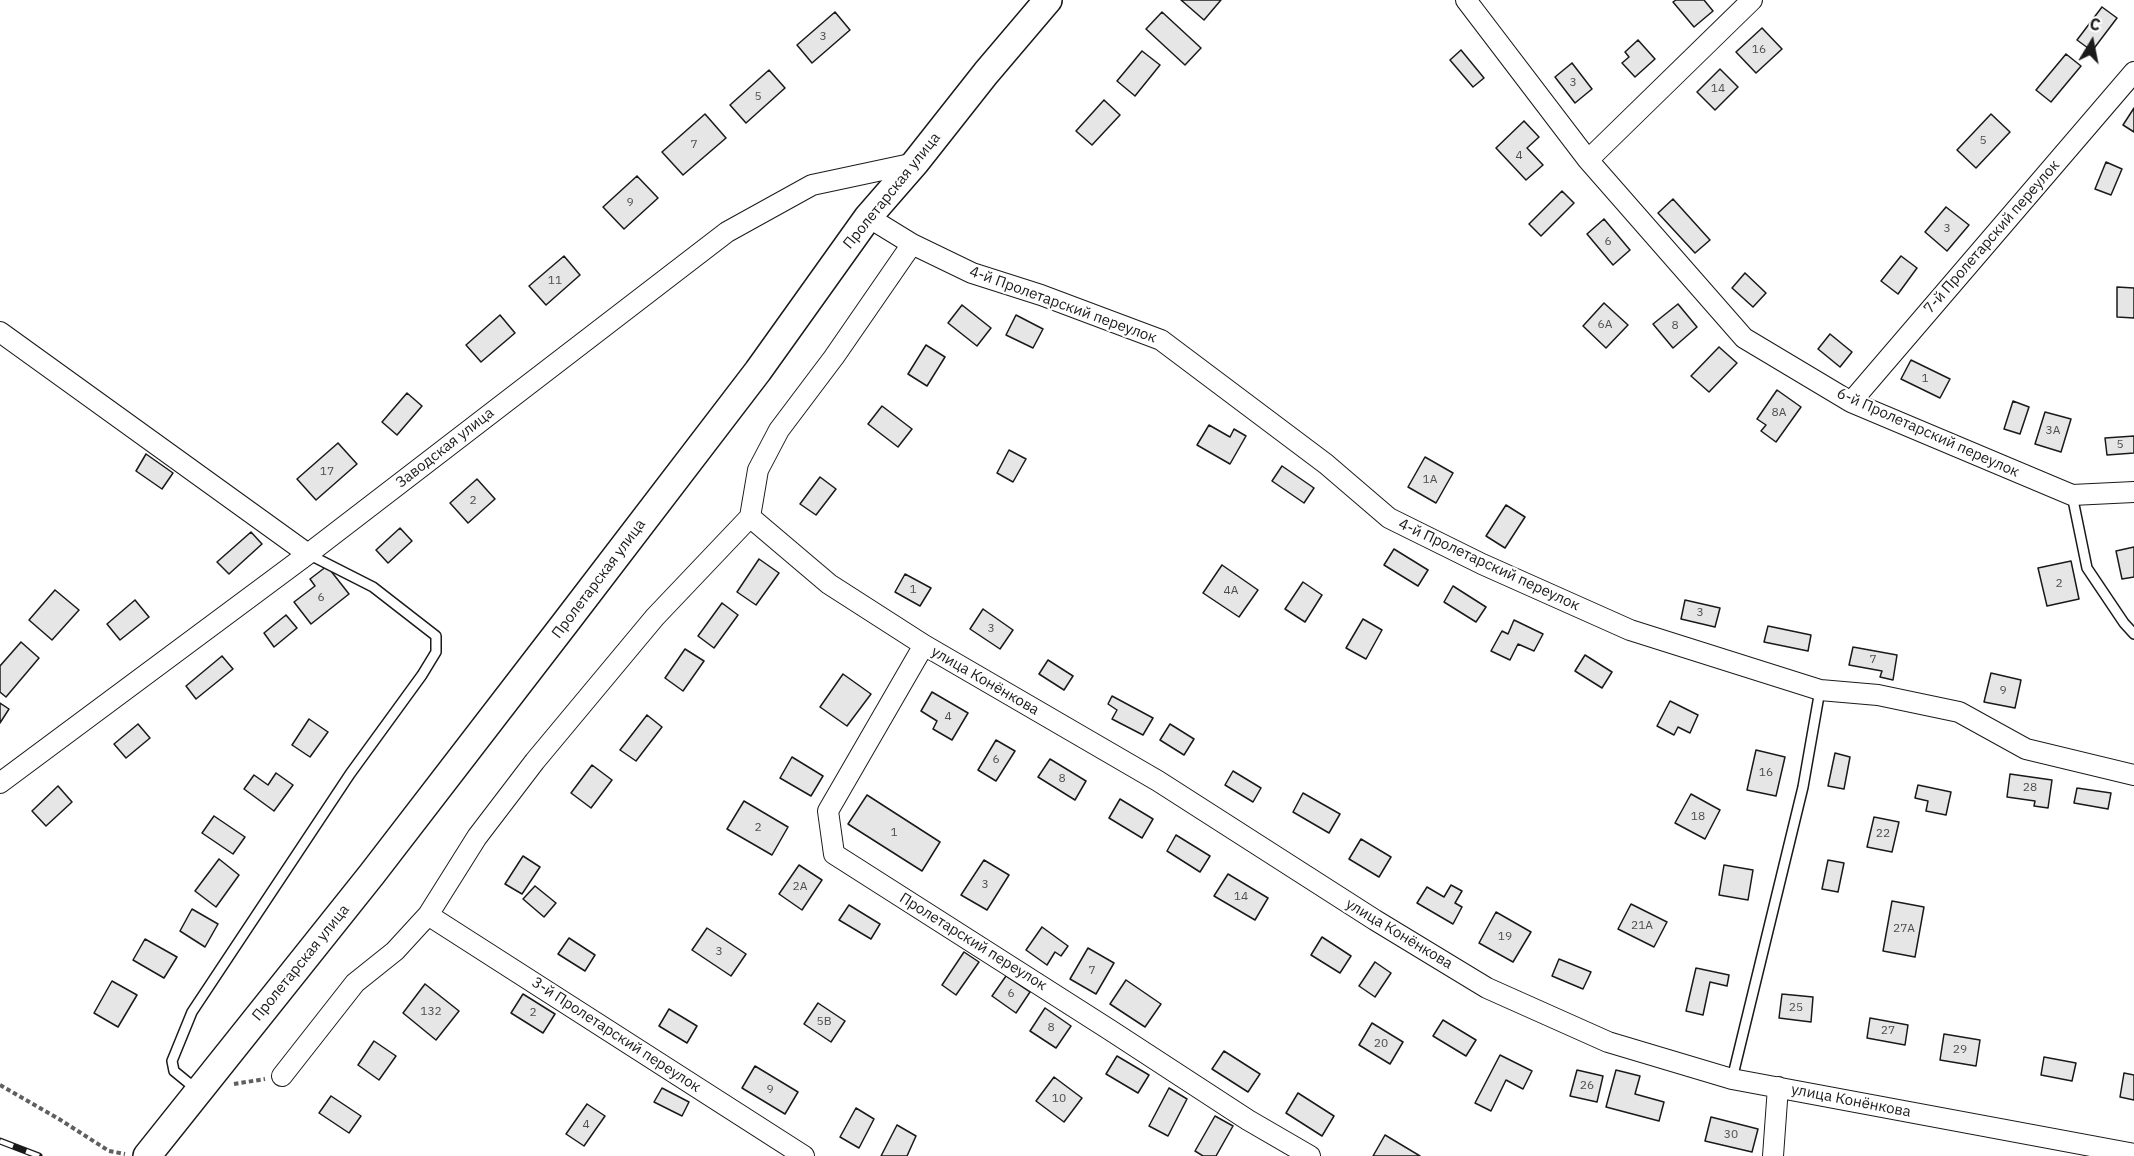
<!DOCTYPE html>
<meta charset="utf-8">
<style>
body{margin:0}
#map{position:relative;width:2134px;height:1156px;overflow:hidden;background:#fff;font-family:"IBM Plex Sans",sans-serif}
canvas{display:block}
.north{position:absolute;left:2062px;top:12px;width:60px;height:60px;-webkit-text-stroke:4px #fff;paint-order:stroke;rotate:10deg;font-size:16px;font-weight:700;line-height:24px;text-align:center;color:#1a1a1a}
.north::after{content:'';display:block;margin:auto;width:21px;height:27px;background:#1a1a1a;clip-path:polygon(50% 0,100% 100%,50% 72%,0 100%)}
</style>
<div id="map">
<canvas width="2134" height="1156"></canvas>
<div class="north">С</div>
</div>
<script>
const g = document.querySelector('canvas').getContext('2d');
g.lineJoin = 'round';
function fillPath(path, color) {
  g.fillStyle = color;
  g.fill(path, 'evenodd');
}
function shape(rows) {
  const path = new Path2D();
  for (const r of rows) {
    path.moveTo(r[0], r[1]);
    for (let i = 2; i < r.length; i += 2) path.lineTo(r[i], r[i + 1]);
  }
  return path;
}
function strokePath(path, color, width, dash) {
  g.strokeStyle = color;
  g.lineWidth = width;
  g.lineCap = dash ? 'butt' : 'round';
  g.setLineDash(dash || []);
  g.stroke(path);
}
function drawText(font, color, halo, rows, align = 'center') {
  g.font = font + ' "IBM Plex Sans",sans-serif';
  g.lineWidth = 4.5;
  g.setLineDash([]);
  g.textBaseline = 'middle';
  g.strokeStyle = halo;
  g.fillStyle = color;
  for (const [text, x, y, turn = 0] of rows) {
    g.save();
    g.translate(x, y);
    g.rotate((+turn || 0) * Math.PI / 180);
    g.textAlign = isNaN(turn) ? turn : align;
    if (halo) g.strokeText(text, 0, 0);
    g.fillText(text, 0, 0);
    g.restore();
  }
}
const building = shape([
 [1181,0,1221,0,1204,20,1181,0],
 [1676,0,1704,0,1713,11,1694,27,1673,2,1676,0],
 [2102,7,2117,18,2092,51,2077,40,2102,7],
 [835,12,850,30,812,63,797,45,835,12],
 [1162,12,1201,48,1185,65,1146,29,1162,12],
 [1762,28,1782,49,1756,73,1736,52,1762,28],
 [1638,40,1655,59,1635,77,1622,63,1629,57,1625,52,1638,40],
 [1461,50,1484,78,1473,87,1450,60,1461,50],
 [1142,51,1160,65,1135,96,1117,81,1142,51],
 [2066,54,2081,66,2051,102,2036,90,2066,54],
 [1572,63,1592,89,1575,103,1555,77,1572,63],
 [1720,69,1738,87,1715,110,1697,92,1720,69],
 [769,70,785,88,746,123,730,105,769,70],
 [1104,100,1120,115,1092,145,1076,131,1104,100],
 [2134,108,2134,132,2123,125,2134,108],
 [705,114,726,138,683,175,662,152,705,114],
 [1991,114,2010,132,1976,168,1957,150,1991,114],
 [1524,121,1539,137,1527,148,1543,165,1526,180,1496,148,1524,121],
 [2106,162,2122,169,2111,195,2095,189,2106,162],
 [637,176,658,198,624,229,603,207,637,176],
 [1562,191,1574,203,1541,236,1529,224,1562,191],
 [1673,199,1710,240,1695,253,1658,213,1673,199],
 [1946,207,1969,225,1947,251,1925,232,1946,207],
 [1604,219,1630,250,1613,265,1587,234,1604,219],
 [564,256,580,275,546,305,529,286,564,256],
 [1901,256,1917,268,1898,294,1881,281,1901,256],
 [1745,273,1766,293,1753,307,1732,288,1745,273],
 [2117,287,2134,288,2134,318,2117,317,2117,287],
 [1604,303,1628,325,1606,348,1583,326,1604,303],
 [1678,304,1697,327,1673,348,1653,324,1678,304],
 [962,305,991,328,977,346,948,323,962,305],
 [500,315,515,333,481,362,466,345,500,315],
 [1016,315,1043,329,1033,348,1006,335,1016,315],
 [1830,334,1852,352,1840,367,1818,349,1830,334],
 [926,345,945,357,927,386,908,374,926,345],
 [1719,347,1737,363,1709,392,1691,376,1719,347],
 [1911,360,1950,379,1940,398,1901,379,1911,360],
 [1777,390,1801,407,1776,442,1761,431,1766,425,1757,419,1777,390],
 [407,393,422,406,397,435,382,422,407,393],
 [2013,401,2029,407,2020,434,2004,429,2013,401],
 [882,406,912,429,898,447,868,424,882,406],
 [2045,412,2071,419,2061,452,2035,444,2045,412],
 [1209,425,1230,437,1234,429,1246,436,1230,464,1197,445,1209,425],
 [2134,436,2134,453,2107,455,2105,438,2134,436],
 [338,443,357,464,316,500,297,479,338,443],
 [1009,450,1026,459,1013,482,997,473,1009,450],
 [146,454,173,473,162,489,136,471,146,454],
 [1425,457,1453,473,1436,503,1408,487,1425,457],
 [1282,466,1314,488,1304,503,1272,481,1282,466],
 [820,477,836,489,816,515,800,504,820,477],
 [477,479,495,499,468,523,450,503,477,479],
 [1506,505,1525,517,1505,548,1486,536,1506,505],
 [400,528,412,541,388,563,376,550,400,528],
 [251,532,262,544,229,574,217,562,251,532],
 [2134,547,2134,577,2122,579,2116,551,2134,547],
 [1394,549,1428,570,1418,586,1384,565,1394,549],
 [759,559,779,573,756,605,737,592,759,559],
 [2071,561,2079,599,2047,606,2038,568,2071,561],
 [1222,565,1258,590,1239,617,1203,593,1222,565],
 [327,566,349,594,311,624,294,602,315,586,310,579,327,566],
 [905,574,931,588,920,606,895,592,905,574],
 [1303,582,1322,595,1305,622,1285,609,1303,582],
 [1453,586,1486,607,1476,622,1444,602,1453,586],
 [55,590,79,610,52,640,29,620,55,590],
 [135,600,149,617,120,640,107,624,135,600],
 [1685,600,1720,608,1715,627,1681,619,1685,600],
 [722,603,738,615,714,648,698,636,722,603],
 [983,609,1013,630,1000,649,970,629,983,609],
 [286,615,297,628,274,647,264,633,286,615],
 [1363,619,1382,630,1366,659,1346,648,1363,619],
 [1514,620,1543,634,1534,651,1518,644,1510,660,1491,651,1502,631,1508,634,1514,620],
 [1768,626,1811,635,1808,651,1764,642,1768,626],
 [21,642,39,658,6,697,0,692,0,666,21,642],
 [1853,647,1897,655,1893,680,1880,677,1882,671,1849,665,1853,647],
 [685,649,704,661,683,691,665,678,685,649],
 [1585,655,1612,672,1602,688,1575,671,1585,655],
 [222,656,233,669,196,699,186,686,222,656],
 [1048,660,1073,676,1064,690,1039,674,1048,660],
 [1991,673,2021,680,2015,708,1984,702,1991,673],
 [843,674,871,694,847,726,820,707,843,674],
 [932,692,968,713,952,740,933,729,937,721,921,711,932,692],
 [1112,696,1153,718,1143,735,1112,719,1117,710,1108,704,1112,696],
 [1670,701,1698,715,1690,733,1678,727,1674,735,1657,726,1670,701],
 [0,703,9,709,0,723,0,703],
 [647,715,662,727,636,761,620,750,647,715],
 [309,719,328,732,310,757,292,745,309,719],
 [138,724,150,738,126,758,114,744,138,724],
 [1170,724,1194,739,1184,755,1160,740,1170,724],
 [996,740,1015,751,996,781,978,770,996,740],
 [1756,750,1785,757,1776,796,1747,790,1756,750],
 [1835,753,1850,757,1844,789,1828,786,1835,753],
 [792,757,823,776,811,796,780,778,792,757],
 [1050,759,1086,781,1075,800,1038,777,1050,759],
 [592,765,612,780,591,808,571,793,592,765],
 [1233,771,1261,788,1253,802,1225,785,1233,771],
 [276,773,293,785,274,811,244,789,254,775,268,785,276,773],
 [2010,774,2052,780,2048,808,2034,806,2035,801,2007,797,2010,774],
 [1918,785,1951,792,1946,815,1926,811,1928,801,1915,798,1918,785],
 [58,786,72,802,46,826,32,811,58,786],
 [2077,788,2111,793,2108,809,2074,803,2077,788],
 [1303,793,1340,814,1329,833,1293,812,1303,793],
 [1691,794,1720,810,1705,839,1675,823,1691,794],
 [867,795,940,842,922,871,848,824,867,795],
 [1120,799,1153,819,1142,838,1109,818,1120,799],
 [744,801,788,827,772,855,727,829,744,801],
 [214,816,245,837,233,854,202,833,214,816],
 [1874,817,1899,822,1892,852,1867,847,1874,817],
 [1176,835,1210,856,1200,872,1167,851,1176,835],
 [1361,839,1391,857,1379,877,1349,859,1361,839],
 [523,856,540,867,522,894,505,884,523,856],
 [219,859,239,875,216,907,195,891,219,859],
 [984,860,1009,875,987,910,961,895,984,860],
 [1828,860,1844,863,1838,892,1822,889,1828,860],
 [799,865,822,880,802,910,779,894,799,865],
 [1724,865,1753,870,1748,900,1719,895,1724,865],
 [1228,874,1268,898,1255,920,1214,896,1228,874],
 [1451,885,1462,891,1455,903,1462,907,1453,924,1417,903,1427,887,1444,897,1451,885],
 [535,886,556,903,544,917,523,899,535,886],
 [1892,901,1924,907,1915,957,1883,951,1892,901],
 [1631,904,1667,922,1654,947,1618,929,1631,904],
 [849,905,880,924,871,939,839,920,849,905],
 [192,909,218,924,205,947,180,931,192,909],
 [1496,912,1531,932,1513,962,1479,943,1496,912],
 [1042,927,1068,946,1061,956,1055,952,1047,965,1026,950,1042,927],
 [707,928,746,954,731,976,692,950,707,928],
 [1322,937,1351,956,1340,973,1311,955,1322,937],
 [569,938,595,955,585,971,558,954,569,938],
 [145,939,177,957,164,978,133,960,145,939],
 [1088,948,1114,963,1096,994,1070,979,1088,948],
 [964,952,979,962,956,995,942,985,964,952],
 [1559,959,1591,972,1583,989,1552,976,1559,959],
 [1375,962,1391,973,1375,997,1359,986,1375,962],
 [1696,968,1729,975,1727,986,1710,982,1703,1015,1686,1011,1696,968],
 [1006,976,1030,992,1016,1013,992,996,1006,976],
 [1126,980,1161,1004,1145,1027,1110,1004,1126,980],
 [112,981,137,995,118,1027,94,1013,112,981],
 [425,984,459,1011,436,1040,403,1013,425,984],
 [523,994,555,1014,543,1033,511,1013,523,994],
 [1782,994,1813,997,1811,1022,1779,1018,1782,994],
 [818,1003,845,1021,831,1042,804,1024,818,1003],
 [1045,1008,1071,1026,1056,1048,1030,1031,1045,1008],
 [669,1009,697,1026,687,1043,659,1026,669,1009],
 [1870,1018,1908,1025,1905,1045,1867,1038,1870,1018],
 [1443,1020,1476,1040,1466,1056,1433,1036,1443,1020],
 [1372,1023,1403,1042,1390,1064,1359,1045,1372,1023],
 [1944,1034,1980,1040,1976,1066,1940,1060,1944,1034],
 [374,1041,396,1056,379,1080,358,1065,374,1041],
 [1224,1051,1260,1074,1248,1092,1212,1069,1224,1051],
 [1500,1055,1532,1071,1523,1089,1506,1080,1491,1111,1475,1103,1500,1055],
 [1117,1056,1149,1075,1138,1093,1106,1074,1117,1056],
 [2044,1057,2076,1063,2072,1081,2041,1075,2044,1057],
 [755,1066,798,1092,785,1114,742,1088,755,1066],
 [1577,1070,1603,1076,1597,1102,1570,1096,1577,1070],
 [1616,1070,1640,1076,1635,1094,1664,1102,1659,1121,1606,1107,1616,1070],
 [2124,1073,2134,1075,2134,1100,2120,1097,2124,1073],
 [1054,1077,1082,1098,1064,1122,1036,1101,1054,1077],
 [662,1088,689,1102,682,1116,654,1102,662,1088],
 [1169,1088,1187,1099,1168,1136,1149,1126,1169,1088],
 [1298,1093,1334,1116,1322,1136,1286,1113,1298,1093],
 [331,1096,361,1116,349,1133,319,1113,331,1096],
 [587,1104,605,1116,584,1146,566,1134,587,1104],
 [856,1108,874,1119,859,1148,840,1137,856,1108],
 [1215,1116,1233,1126,1216,1156,1203,1156,1195,1151,1215,1116],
 [1711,1117,1758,1129,1752,1152,1705,1141,1711,1117],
 [897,1125,916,1136,907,1156,881,1156,897,1125],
 [1385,1135,1420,1156,1373,1156,1385,1135]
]);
const path = shape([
 [234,1084,265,1079],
 [0,1085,59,1119,109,1151,125,1154]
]);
const service = shape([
 [2072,495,2087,568,2124,623,2134,634],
 [1732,1079,1803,787,1820,690],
 [196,1089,174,1071,172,1061,192,1012,350,774,422,675,436,652,436,636,373,587,308,554]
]);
const minor = shape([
 [1466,0,1588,160,1744,338,1851,402,2072,495,2134,492],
 [1588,160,1752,0],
 [868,217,912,244,972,273,1041,295,1161,340,1326,464,1389,518,1482,564,1630,630,1820,690,1878,695,1959,712,2026,749,2134,775],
 [0,332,308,554],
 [1851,402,2134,72],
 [750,517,829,584,924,645,1158,781,1375,920,1487,988,1608,1042,1732,1079,2134,1154],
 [924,645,828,811,834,854,1110,1030,1248,1120,1310,1156],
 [0,783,308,554,727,232,812,185,915,163],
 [428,915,804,1156],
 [282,1076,355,983,395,951,428,915,477,837,535,761,655,617,750,517,758,470,779,430,834,357,912,244],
 [1773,1156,1778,1087]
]);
const secondary = shape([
 [147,1156,372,874,566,622,758,371,868,217,915,163,986,73,1048,0]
]);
const rail = shape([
 [0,1141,39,1156]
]);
const numberNames = [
 ["3",823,37],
 ["16",1759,50],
 ["3",1573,83],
 ["14",1718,89],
 ["5",758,97],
 ["5",1983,141],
 ["7",694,145],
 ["4",1519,156],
 ["9",630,203],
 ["3",1947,229],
 ["6",1608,242],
 ["11",555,281],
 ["6А",1605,325],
 ["8",1675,326],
 ["1",1925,379],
 ["8А",1779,413],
 ["3А",2053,431],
 ["5",2120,445],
 ["17",327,472],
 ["1А",1430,480],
 ["2",473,501],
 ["2",2059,584],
 ["1",913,590],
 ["4А",1231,591],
 ["6",321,598],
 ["3",1700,613],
 ["3",991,629],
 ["7",1873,660],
 ["9",2003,691],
 ["4",948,717],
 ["6",996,760],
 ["16",1766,773],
 ["8",1062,779],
 ["28",2030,788],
 ["18",1698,817],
 ["2",758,828],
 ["1",894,833],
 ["22",1883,834],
 ["3",985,885],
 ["2А",800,887],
 ["14",1241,897],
 ["21А",1642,926],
 ["27А",1904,929],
 ["19",1505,937],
 ["3",719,952],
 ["7",1092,971],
 ["6",1011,994],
 ["25",1796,1008],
 ["132",431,1012],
 ["2",533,1013],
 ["5В",824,1022],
 ["8",1051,1028],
 ["27",1888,1031],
 ["20",1381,1044],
 ["29",1960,1050],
 ["26",1587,1086],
 ["9",770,1090],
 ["10",1059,1099],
 ["4",586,1125],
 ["30",1731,1135]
];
const streetNames = [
 ["Пролетарская улица",892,191,-51],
 ["7-й Пролетарский переулок",1992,237,-49],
 ["4-й Пролетарский переулок",1063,305,20],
 ["6-й Пролетарский переулок",1928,433,24],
 ["Заводская улица",445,448,-38],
 ["4-й Пролетарский переулок",1489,565,25],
 ["Пролетарская улица",599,579,-53],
 ["улица Конёнкова",985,681,30],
 ["улица Конёнкова",1399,934,31],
 ["Пролетарский переулок",973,942,32],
 ["Пролетарская улица",301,963,-51],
 ["3-й Пролетарский переулок",616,1035,33],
 ["улица Конёнкова",1851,1101,11]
];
fillPath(building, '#e6e6e6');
strokePath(building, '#1a1a1a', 1.5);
strokePath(service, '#1a1a1a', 12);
strokePath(minor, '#1a1a1a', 22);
strokePath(secondary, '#1a1a1a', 30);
strokePath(path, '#5f5f5f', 4, [4.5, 3]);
strokePath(service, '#fff', 9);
strokePath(minor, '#fff', 20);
strokePath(secondary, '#fff', 27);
strokePath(rail, '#1a1a1a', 7);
strokePath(rail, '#fff', 4.5, [14]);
drawText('12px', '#4d4d4d', null, numberNames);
drawText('15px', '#1a1a1a', '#fff', streetNames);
</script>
